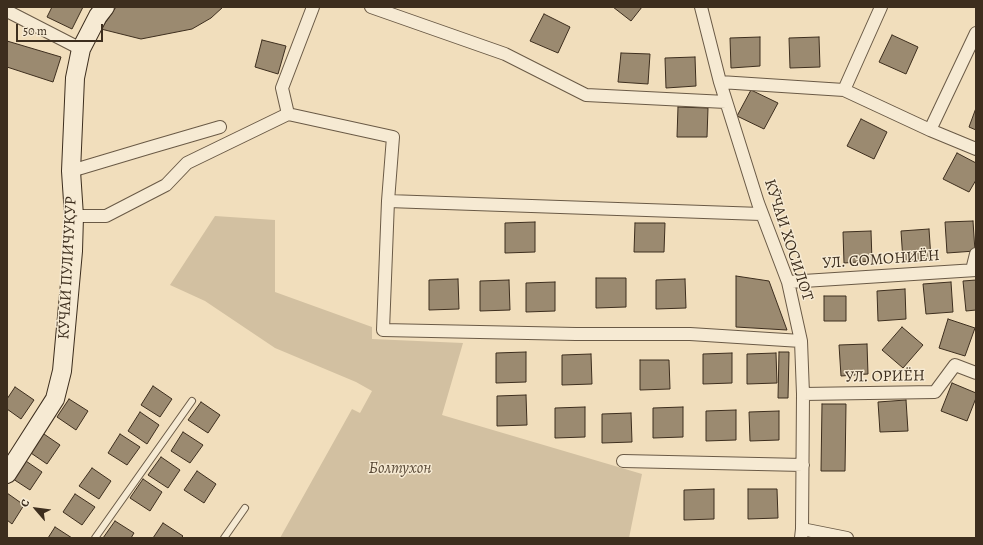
<!DOCTYPE html>
<meta charset="utf-8">
<style>
body{margin:0}
#map{position:relative;width:983px;height:545px;overflow:hidden;background:#f1debc;font-family:Alegreya,serif}
canvas{display:block}
.frame{position:absolute;inset:0;border:8px solid #3d2e1e;pointer-events:none}
.north{position:absolute;left:16px;top:489px;width:40px;height:40px;-webkit-text-stroke:3px #f6ead3;paint-order:stroke;rotate:298deg;font-size:11px;font-weight:700;line-height:16px;text-align:center;color:#3d2e1e}
.north::after{content:'';display:block;margin:auto;width:14px;height:18px;background:#3d2e1e;clip-path:polygon(50% 0,100% 100%,50% 72%,0 100%)}
.scale{position:absolute;left:16px;top:24px;width:87px;height:18px;box-sizing:border-box;border:2px solid #3d2e1e;border-top:0;padding-left:5px;font-size:12px;line-height:14px;white-space:nowrap;color:#3d2e1e;-webkit-text-stroke:3px #f6ead3;paint-order:stroke}
</style>
<div id="map">
<canvas width="983" height="545"></canvas>
<div class="frame"></div>
<div class="north">С</div>
<div class="scale">50 m</div>
</div>
<script>
const g = document.querySelector('canvas').getContext('2d');
g.lineJoin = 'round';
function fillPath(path, color) {
  g.fillStyle = color;
  g.fill(path, 'evenodd');
}
function shape(rows) {
  const path = new Path2D();
  for (const r of rows) {
    path.moveTo(r[0], r[1]);
    for (let i = 2; i < r.length; i += 2) path.lineTo(r[i], r[i + 1]);
  }
  return path;
}
function strokePath(path, color, width, dash) {
  g.strokeStyle = color;
  g.lineWidth = width;
  g.lineCap = dash ? 'butt' : 'round';
  g.setLineDash(dash || []);
  g.stroke(path);
}
function drawText(font, color, halo, rows, align = 'center') {
  g.font = font + ' Alegreya,serif';
  g.lineWidth = 3;
  g.setLineDash([]);
  g.textBaseline = 'middle';
  g.strokeStyle = halo;
  g.fillStyle = color;
  for (const [text, x, y, turn = 0] of rows) {
    g.save();
    g.translate(x, y);
    g.rotate((+turn || 0) * Math.PI / 180);
    g.textAlign = isNaN(turn) ? turn : align;
    if (halo) g.strokeText(text, 0, 0);
    g.fillText(text, 0, 0);
    g.restore();
  }
}
const green = shape([
 [215,216,275,220,275,292,372,327,372,339,463,343,442,415,642,474,629,538,280,538,352,409,360,413,372,391,356,382,275,348,205,301,170,285]
]);
const building = shape([
 [52,7,83,7,72,29,47,17,52,7],
 [116,7,223,7,211,18,192,29,141,39,101,29,116,7],
 [613,7,642,7,631,21,613,7],
 [544,14,570,27,558,53,530,41,544,14],
 [892,35,918,47,906,74,879,62,892,35],
 [760,37,760,66,731,68,730,38,760,37],
 [819,37,820,67,790,68,789,38,819,37],
 [262,40,286,46,278,74,255,67,262,40],
 [7,41,61,57,53,82,7,67,7,41],
 [621,53,650,54,648,84,618,82,621,53],
 [695,57,696,86,666,88,665,58,695,57],
 [751,90,778,103,764,129,737,116,751,90],
 [678,107,708,108,707,137,677,137,678,107],
 [976,108,976,130,969,127,976,108],
 [861,119,887,132,874,159,847,146,861,119],
 [957,153,976,163,976,180,969,192,943,179,957,153],
 [973,221,975,251,947,253,945,222,973,221],
 [535,222,535,252,505,253,505,223,535,222],
 [635,223,665,223,664,252,634,252,635,223],
 [929,229,931,259,903,261,901,231,929,229],
 [871,231,872,261,844,263,843,232,871,231],
 [736,276,769,281,787,330,736,327,736,276],
 [596,278,626,278,626,307,596,308,596,278],
 [458,279,459,309,429,310,429,280,458,279],
 [685,279,686,308,656,309,656,280,685,279],
 [509,280,510,310,480,311,480,281,509,280],
 [976,280,976,310,966,311,963,281,976,280],
 [555,282,555,311,526,312,526,283,555,282],
 [951,282,953,312,926,314,923,284,951,282],
 [905,289,906,319,878,321,877,291,905,289],
 [824,296,846,296,846,321,824,321,824,296],
 [948,319,975,328,965,356,939,348,948,319],
 [902,327,923,345,903,368,882,350,902,327],
 [867,344,868,374,841,376,839,345,867,344],
 [526,352,526,382,496,383,496,353,526,352],
 [779,352,789,352,788,398,778,398,779,352],
 [732,353,732,383,703,384,703,354,732,353],
 [776,353,777,383,747,384,747,354,776,353],
 [591,354,592,384,562,385,562,355,591,354],
 [640,360,669,360,670,389,640,390,640,360],
 [952,383,976,393,976,398,967,421,941,411,952,383],
 [153,386,172,399,160,417,141,405,153,386],
 [15,387,34,400,21,419,7,409,7,399,15,387],
 [526,395,527,425,497,426,497,396,526,395],
 [69,399,88,411,76,430,57,417,69,399],
 [906,400,908,431,880,432,878,402,906,400],
 [201,402,220,415,208,433,188,420,201,402],
 [822,404,846,404,845,471,821,471,822,404],
 [585,407,585,437,555,438,555,408,585,407],
 [683,407,683,437,653,438,653,408,683,407],
 [736,410,736,440,706,441,706,411,736,410],
 [779,411,779,440,750,441,749,412,779,411],
 [140,412,159,425,147,444,128,431,140,412],
 [631,413,632,442,602,443,602,414,631,413],
 [41,432,60,445,47,464,28,451,41,432],
 [183,432,203,445,190,463,171,451,183,432],
 [120,434,140,447,127,465,108,453,120,434],
 [161,457,180,470,168,488,148,475,161,457],
 [23,459,42,472,30,490,10,477,23,459],
 [92,468,111,481,99,499,79,486,92,468],
 [197,471,216,484,204,503,184,490,197,471],
 [143,479,162,492,150,511,130,498,143,479],
 [714,489,714,519,684,520,684,490,714,489],
 [748,489,777,489,778,518,748,519,748,489],
 [7,493,24,505,12,524,7,520,7,493],
 [75,494,95,507,82,525,63,512,75,494],
 [115,521,134,533,131,538,103,538,115,521],
 [163,523,183,536,181,538,153,538,163,523],
 [55,527,72,538,48,538,55,527]
]);
const lane = shape([
 [95,538,192,401],
 [224,538,245,508]
]);
const street = shape([
 [371,7,505,54,586,95,726,102],
 [701,7,720,82,758,203,788,282,801,341,803,394,802,529,801,538],
 [7,11,81,49],
 [720,82,844,90,930,130,976,149],
 [844,90,881,7],
 [288,114,282,88,313,7],
 [930,130,976,33],
 [71,171,148,148,220,127],
 [388,201,761,214],
 [74,216,106,216,166,185,187,163,288,114,393,137,388,201,383,330,576,334,690,334,801,341],
 [972,270,976,254],
 [788,282,976,270],
 [803,394,935,392,955,365,976,373],
 [623,461,803,465],
 [802,529,847,538]
]);
const secondary = shape([
 [7,474,55,399,62,371,73,251,74,216,71,171,75,78,81,49,98,16,105,7]
]);
const streetNames = [
 ["КӮЧАИ ХОСИЛОТ",788,240,72],
 ["УЛ. СОМОНИЁН",881,260,-4],
 ["КӮЧАИ ПУЛИЧУҚУР",68,268,-87],
 ["УЛ. ОРИЁН",885,377,-1]
];
const parkNames = [
 ["Болтухон",400,469]
];
fillPath(green, '#d2c0a1');
fillPath(building, '#9b8a70');
strokePath(building, '#3d2e1e', 1);
strokePath(lane, '#6a5a46', 8);
strokePath(street, '#6a5a46', 14);
strokePath(secondary, '#3d2e1e', 20);
strokePath(lane, '#f6ead3', 6);
strokePath(street, '#f6ead3', 12);
strokePath(secondary, '#f6ead3', 18);
drawText('16px', '#3d2e1e', '#f6ead3', streetNames);
drawText('italic 16px', '#5b4b38', '#f6ead3', parkNames);
</script>
